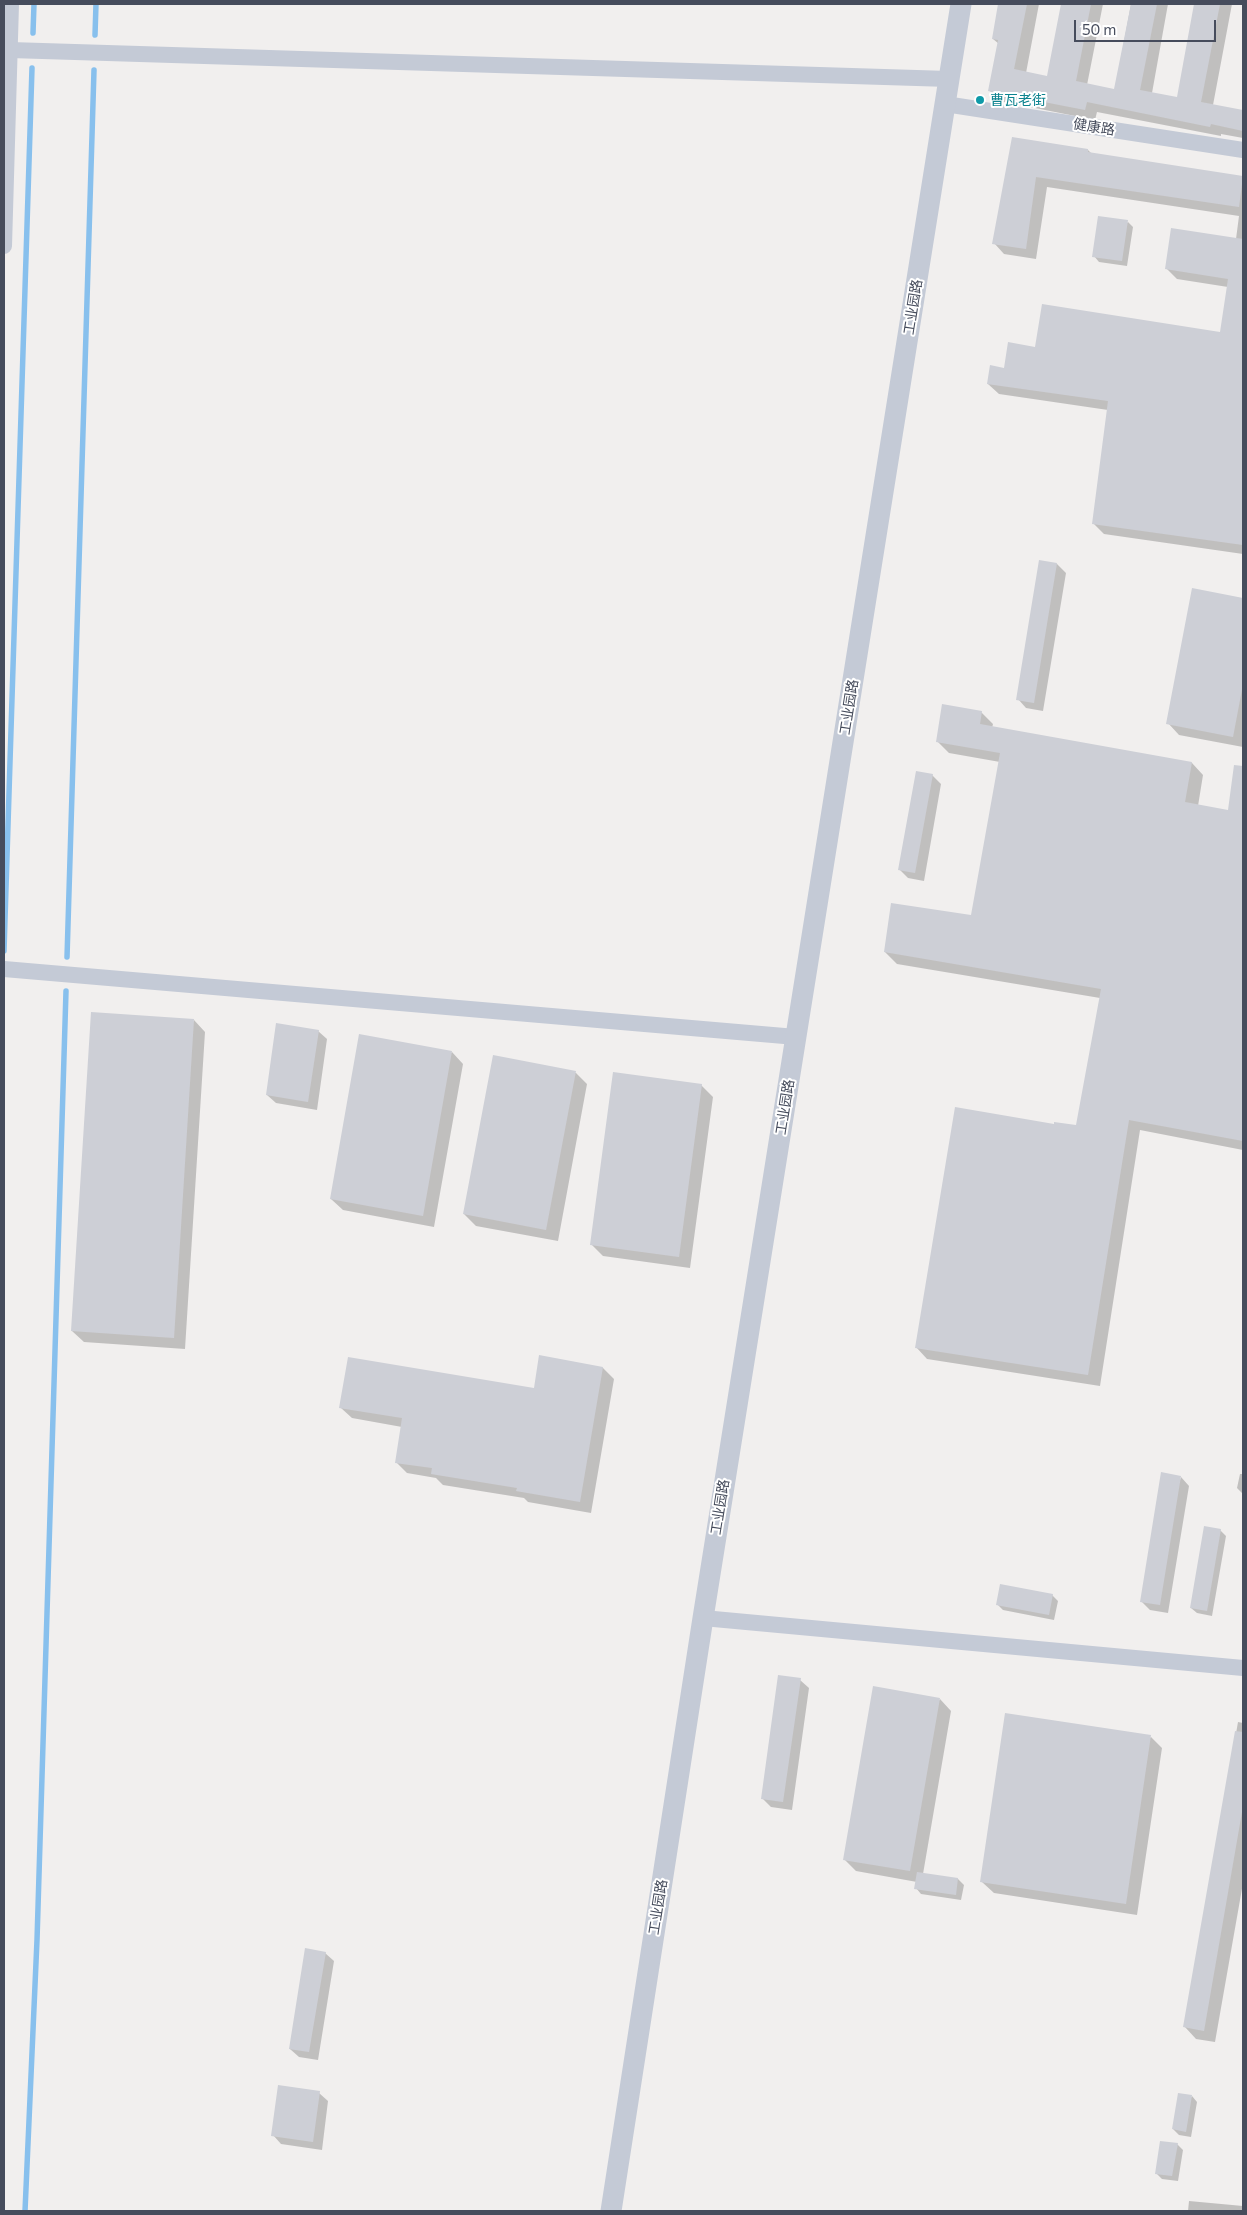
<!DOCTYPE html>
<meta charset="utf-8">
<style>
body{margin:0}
#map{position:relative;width:1247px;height:2215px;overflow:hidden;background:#f1efee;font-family:Commissioner,sans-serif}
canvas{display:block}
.frame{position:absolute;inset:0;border:5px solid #464c5c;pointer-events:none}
.scale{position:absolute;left:1074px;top:20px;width:142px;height:22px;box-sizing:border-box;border:2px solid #464c5c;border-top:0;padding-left:6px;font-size:15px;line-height:18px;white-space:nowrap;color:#464c5c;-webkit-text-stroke:4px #fff;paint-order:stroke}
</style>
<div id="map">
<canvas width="1247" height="2215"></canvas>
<div class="frame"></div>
<div class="scale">50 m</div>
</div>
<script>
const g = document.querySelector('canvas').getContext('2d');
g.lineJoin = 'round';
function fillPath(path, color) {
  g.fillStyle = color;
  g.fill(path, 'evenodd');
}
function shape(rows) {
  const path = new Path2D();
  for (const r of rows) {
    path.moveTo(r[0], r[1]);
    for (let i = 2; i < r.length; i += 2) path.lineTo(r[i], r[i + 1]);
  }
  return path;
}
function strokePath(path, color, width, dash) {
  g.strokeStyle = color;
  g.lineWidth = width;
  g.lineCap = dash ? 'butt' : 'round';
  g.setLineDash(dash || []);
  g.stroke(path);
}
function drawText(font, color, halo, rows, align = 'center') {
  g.font = font + ' Commissioner,"Noto Sans SC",sans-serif';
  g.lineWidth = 4;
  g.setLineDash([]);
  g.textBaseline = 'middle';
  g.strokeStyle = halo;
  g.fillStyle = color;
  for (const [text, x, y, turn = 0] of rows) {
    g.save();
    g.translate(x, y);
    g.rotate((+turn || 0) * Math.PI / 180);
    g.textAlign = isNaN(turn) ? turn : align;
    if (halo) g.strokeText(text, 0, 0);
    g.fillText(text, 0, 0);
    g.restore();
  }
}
const shadow = shape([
 [1000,4,1039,4,1026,73,1048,77,1062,4,1103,4,1087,85,1115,90,1131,4,1168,4,1152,93,1178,98,1196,4,1232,4,1213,105,1243,111,1243,108,1243,138,1221,134,1221,136,1097,112,1095,120,1000,101,990,91,999,44,993,39],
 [1013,138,1088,150,1092,154,1243,177,1243,554,1104,534,1093,523,1108,410,999,394,988,384,1036,348,1221,333,1228,287,1177,279,1166,268,1236,239,1239,216,1047,187,1036,259,1004,254,994,243],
 [1128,222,1133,227,1127,266,1099,262,1094,256],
 [1040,562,1057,564,1066,573,1043,711,1026,708,1018,699],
 [1193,589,1243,599,1243,747,1179,735,1168,723],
 [981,712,993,724,992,728,1192,763,1203,775,1198,806,1229,811,1234,775,1243,777,1243,1150,1140,1130,1100,1386,927,1359,916,1347,1055,1126,1077,1126,1100,998,897,964,885,952,972,917,1000,762,949,753,937,741],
 [932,775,941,784,924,881,908,878,900,870],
 [194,1020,205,1032,185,1349,84,1342,72,1331],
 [318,1031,327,1039,317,1110,276,1103,267,1095],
 [452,1052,463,1064,434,1227,343,1210,331,1199],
 [494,1057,576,1073,587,1084,558,1241,476,1226,464,1214],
 [701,1085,713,1097,690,1268,603,1256,591,1244],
 [540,1357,603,1368,614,1379,591,1513,528,1502,524,1498,443,1485,436,1478,407,1473,396,1462,402,1427,352,1418,341,1408,535,1390],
 [1240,1474,1243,1474,1243,1494,1237,1488],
 [1181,1477,1189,1486,1168,1613,1150,1610,1141,1601],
 [1220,1530,1226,1536,1212,1616,1197,1613,1191,1608],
 [1052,1595,1058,1601,1054,1620,1003,1610,997,1604],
 [800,1680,809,1688,792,1810,771,1807,762,1798],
 [940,1699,951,1711,923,1874,958,1879,964,1885,961,1900,921,1894,916,1888,917,1882,856,1871,844,1859],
 [1238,1722,1243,1723,1243,1883,1215,2042,1196,2039,1185,2027],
 [1151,1737,1162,1748,1137,1915,994,1893,982,1882],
 [325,1953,334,1961,318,2060,299,2057,290,2049],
 [319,2093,328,2101,322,2150,281,2144,273,2135],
 [1192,2096,1197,2102,1191,2137,1179,2135,1173,2129],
 [1177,2144,1183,2150,1178,2181,1162,2179,1156,2173],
 [1189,2201,1243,2206,1243,2211,1188,2211]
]);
const stream = shape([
 [33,33,34,4],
 [95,35,96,4],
 [4,951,32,68],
 [67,957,94,70],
 [25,2211,37,1940,66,991]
]);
const building = shape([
 [998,4,1027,4,1014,69,1047,76,1061,4,1091,4,1076,81,1114,89,1131,4,1157,4,1140,90,1177,97,1194,4,1220,4,1201,102,1243,110,1243,131,1211,124,1210,127,1087,102,1085,110,988,91,998,40,992,39],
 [1012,137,1088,149,1088,152,1243,176,1239,207,1036,177,1026,249,992,244],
 [1098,216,1128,220,1122,261,1092,257],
 [1171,228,1243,239,1243,545,1092,524,1108,401,987,384,990,365,1004,368,1008,342,1035,347,1042,304,1220,332,1228,279,1165,269],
 [1039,560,1057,563,1034,703,1016,700],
 [1192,588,1243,598,1243,684,1233,737,1166,724],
 [942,704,982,711,980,724,1192,762,1185,802,1228,810,1234,765,1243,766,1243,1141,1129,1120,1088,1375,915,1348,955,1107,1054,1124,1054,1122,1076,1125,1101,989,884,952,891,903,971,915,1000,753,936,742],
 [916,771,933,774,915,873,898,870],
 [91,1012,194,1019,174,1338,71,1331],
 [276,1023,319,1030,308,1102,266,1095],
 [359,1034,452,1051,423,1216,330,1199],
 [493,1055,576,1071,546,1230,463,1214],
 [613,1072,702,1084,679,1257,590,1245],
 [539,1355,603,1367,580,1502,516,1491,517,1488,431,1474,432,1468,395,1463,402,1418,339,1408,348,1357,534,1388],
 [1161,1472,1181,1476,1160,1605,1140,1602],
 [1204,1526,1221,1529,1207,1611,1190,1608],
 [1000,1584,1053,1594,1049,1615,996,1605],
 [778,1675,801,1678,783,1802,761,1799],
 [873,1686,940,1698,910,1871,843,1860],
 [1005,1713,1151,1735,1126,1904,980,1882],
 [1235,1731,1243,1732,1243,1806,1204,2031,1183,2027],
 [917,1872,958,1878,956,1895,914,1889],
 [305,1948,326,1952,309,2052,289,2049],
 [278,2085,320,2091,313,2142,271,2136],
 [1178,2093,1192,2095,1186,2132,1172,2129],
 [1160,2141,1178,2143,1172,2176,1155,2174]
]);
const minor = shape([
 [10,50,949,79],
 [945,104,1243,150],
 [4,246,11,4],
 [4,969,796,1037],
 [703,1618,1243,1668]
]);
const tertiary = shape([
 [611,2211,703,1618,961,4]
]);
const markers = [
 [980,100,5,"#0f9aa8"]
];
const cultureNames = [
 ["曹瓦老街",990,100]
];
const streetNames = [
 ["健康路",1094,127,9],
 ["工业园路",913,307,-81],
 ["工业园路",849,707,-81],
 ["工业园路",785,1107,-81],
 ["工业园路",720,1507,-81],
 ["工业园路",658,1907,-81]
];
fillPath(shadow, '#0003');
strokePath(stream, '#88c0ed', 5.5);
fillPath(building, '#cdcfd6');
strokePath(minor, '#c4cad6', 16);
strokePath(tertiary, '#c4cad6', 21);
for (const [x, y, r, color] of markers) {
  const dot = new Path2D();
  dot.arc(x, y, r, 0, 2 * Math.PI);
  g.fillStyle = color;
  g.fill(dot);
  strokePath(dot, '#fff', 2);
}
drawText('14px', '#0d838f', '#fff', cultureNames, 'left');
drawText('14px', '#464c5c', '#fff', streetNames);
</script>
